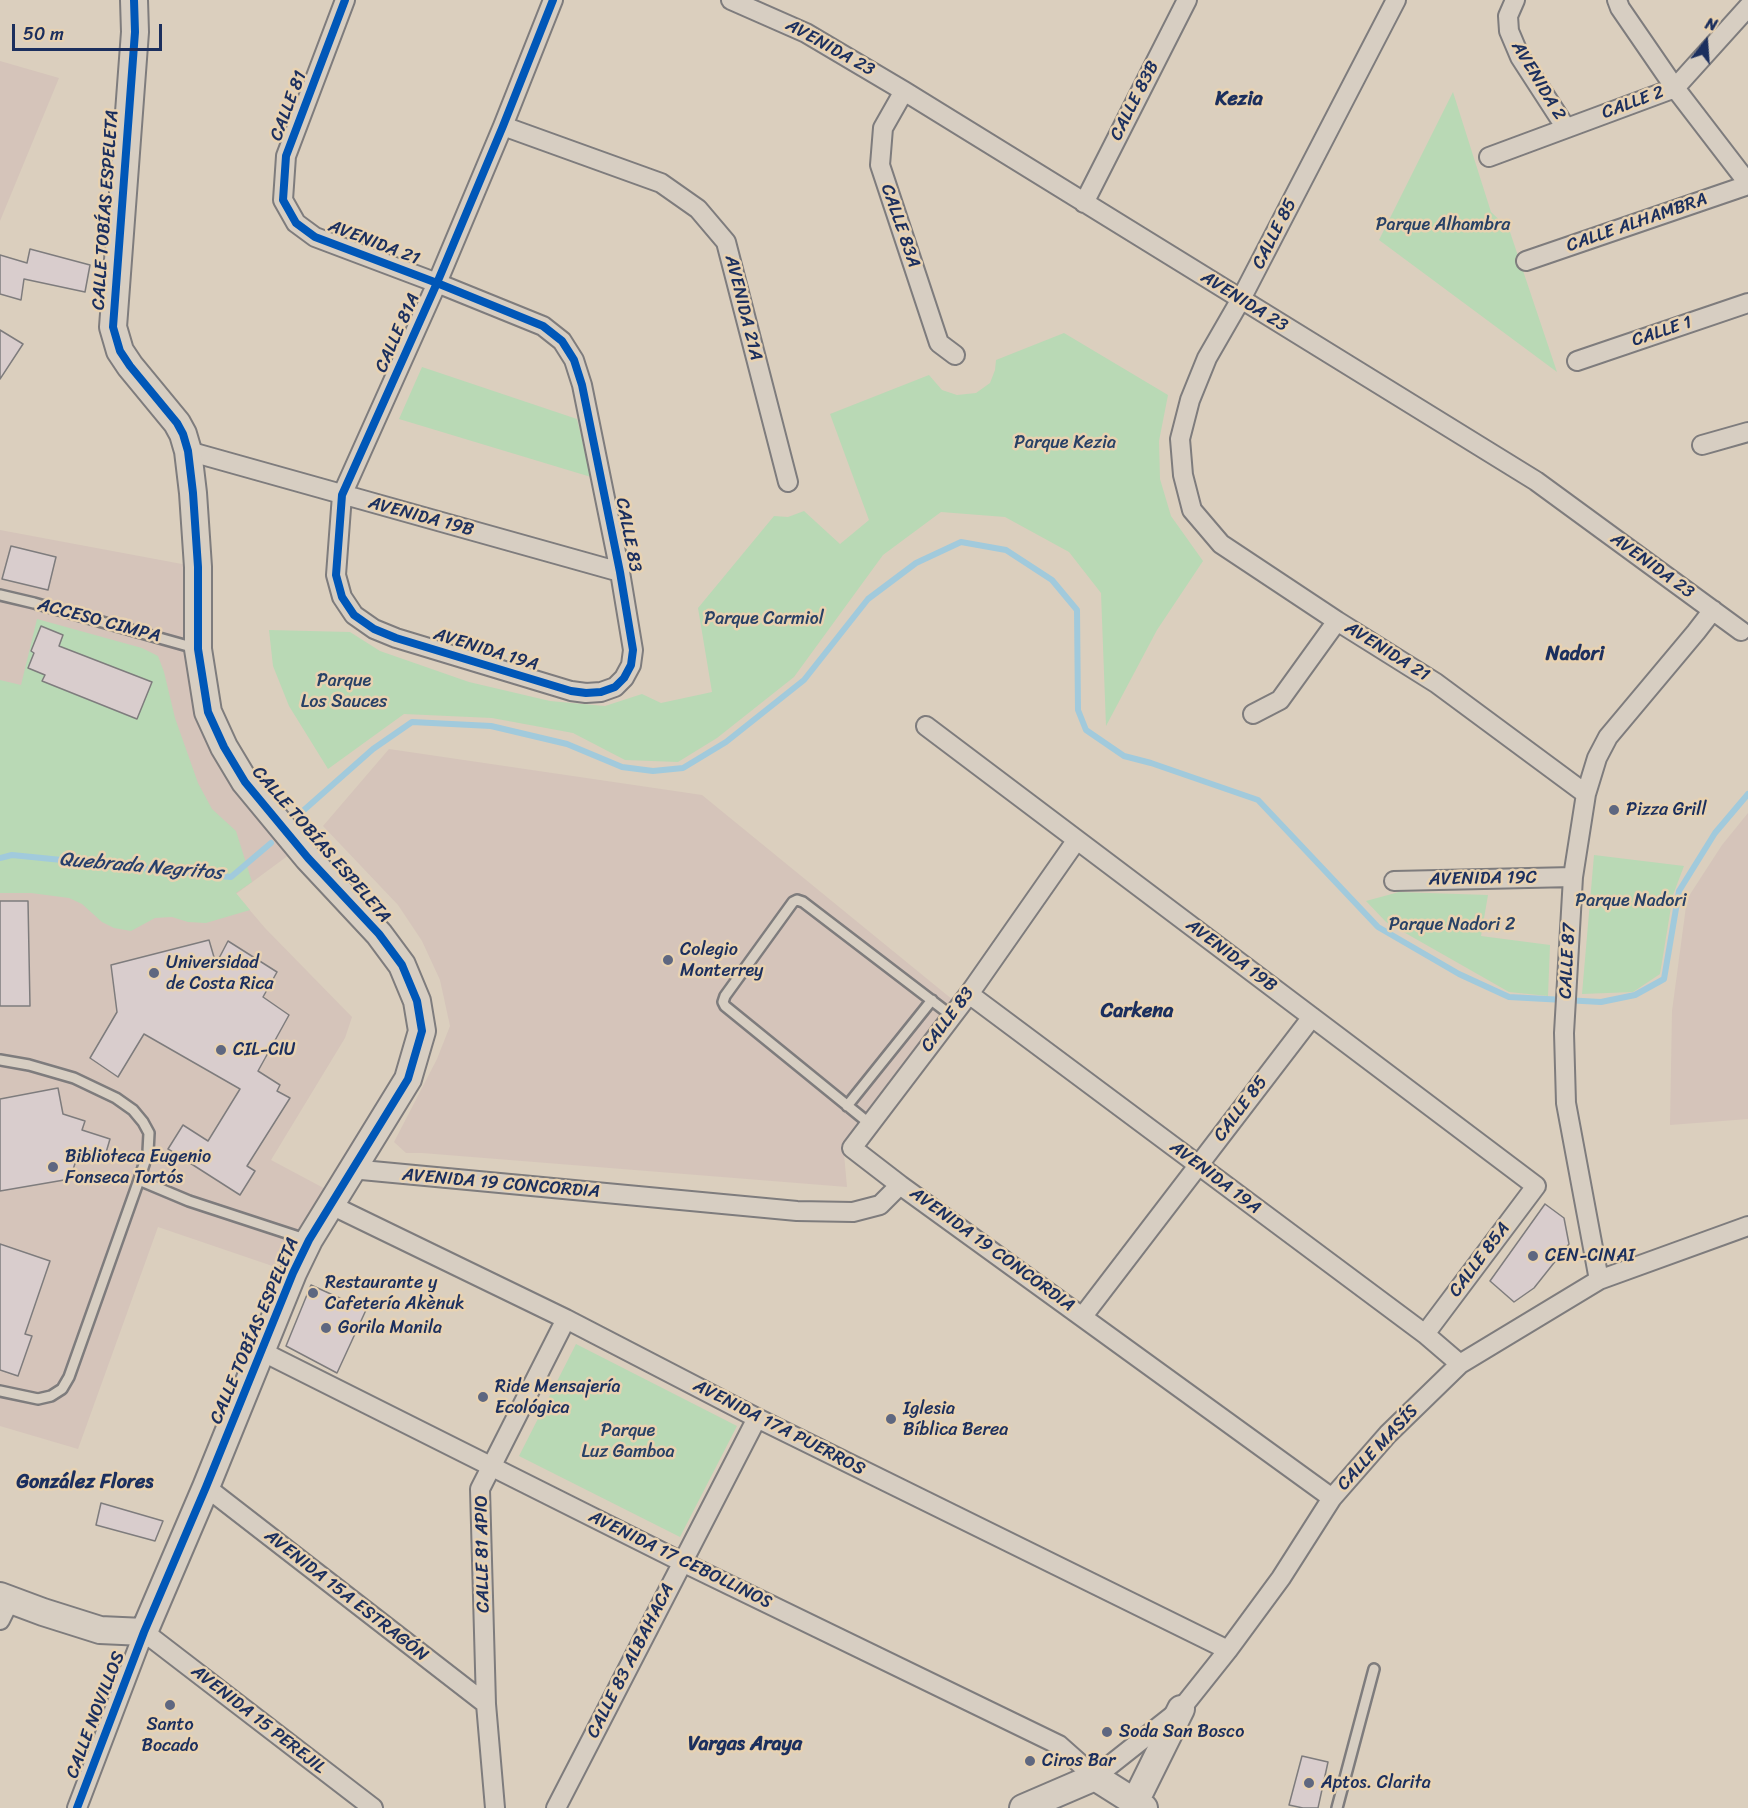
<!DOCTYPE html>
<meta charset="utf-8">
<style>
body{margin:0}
#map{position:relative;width:1748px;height:1808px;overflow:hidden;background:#dbcfbe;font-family:Sriracha,sans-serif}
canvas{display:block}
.north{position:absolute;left:1676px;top:12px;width:60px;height:60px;-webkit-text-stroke:4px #e8d2b1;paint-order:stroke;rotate:17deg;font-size:16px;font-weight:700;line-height:24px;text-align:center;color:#1b2f5e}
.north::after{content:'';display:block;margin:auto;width:21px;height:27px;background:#1b2f5e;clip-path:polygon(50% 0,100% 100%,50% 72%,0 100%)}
.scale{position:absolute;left:12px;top:24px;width:150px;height:27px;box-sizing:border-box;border:3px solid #1b2f5e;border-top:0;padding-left:8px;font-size:18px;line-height:21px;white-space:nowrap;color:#1b2f5e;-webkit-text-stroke:4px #e8d2b1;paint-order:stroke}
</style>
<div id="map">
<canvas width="1748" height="1808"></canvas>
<div class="north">N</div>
<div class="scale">50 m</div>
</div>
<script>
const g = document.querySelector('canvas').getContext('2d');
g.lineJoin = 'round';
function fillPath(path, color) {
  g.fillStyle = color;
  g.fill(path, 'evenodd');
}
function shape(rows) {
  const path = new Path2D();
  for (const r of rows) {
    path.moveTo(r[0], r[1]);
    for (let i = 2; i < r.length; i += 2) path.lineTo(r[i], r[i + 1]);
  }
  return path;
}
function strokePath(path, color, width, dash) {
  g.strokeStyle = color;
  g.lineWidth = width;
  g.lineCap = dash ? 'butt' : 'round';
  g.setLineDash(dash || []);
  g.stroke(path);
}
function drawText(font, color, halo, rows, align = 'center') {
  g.font = font + ' Sriracha,sans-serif';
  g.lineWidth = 5;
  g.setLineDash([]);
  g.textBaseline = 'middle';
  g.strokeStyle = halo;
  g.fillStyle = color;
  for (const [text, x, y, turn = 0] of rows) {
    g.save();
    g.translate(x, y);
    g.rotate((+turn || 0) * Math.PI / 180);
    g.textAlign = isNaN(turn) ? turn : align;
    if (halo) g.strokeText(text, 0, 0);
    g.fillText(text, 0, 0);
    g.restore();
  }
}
const built = shape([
 [0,61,59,78,0,221],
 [0,530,198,567,208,712,297,849,236,894,265,928,352,1017,345,1038,271,1160,331,1192,293,1273,158,1227,78,1449,0,1426],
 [389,749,702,795,953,1000,843,1143,847,1187,422,1153,406,1153,394,1142,437,1059,450,1026,440,980,422,941,398,905,323,826],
 [1748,813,1748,1119,1670,1125,1672,1011,1687,899,1722,845]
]);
const green = shape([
 [1453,92,1491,212,1509,229,1557,372,1379,240],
 [1064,333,1168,395,1159,441,1160,479,1171,516,1203,561,1157,630,1106,726,1101,593,1069,552,1005,517,941,512,883,555,794,677,717,738,678,762,625,760,573,733,492,718,404,714,328,769,289,706,273,666,269,630,350,632,380,651,469,682,550,701,605,706,642,694,661,703,712,692,698,608,774,516,788,517,804,511,840,544,869,520,830,414,929,375,942,390,957,395,976,393,990,383,995,370,996,360],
 [422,367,577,419,591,477,399,419],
 [37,619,142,648,158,656,164,672,175,718,198,783,212,809,236,831,252,882,236,893,250,910,206,923,188,922,172,917,155,918,131,931,114,928,102,922,82,904,69,898,31,893,0,893,0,680,21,685],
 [1594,855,1684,866,1673,895,1660,974,1633,992,1582,994],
 [1399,892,1488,895,1481,936,1550,945,1548,996,1509,992,1386,922,1366,901],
 [576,1344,737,1426,680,1537,519,1456]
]);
const stream = shape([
 [304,810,373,749,412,722,491,726,567,744,622,767,653,771,683,768,726,742,804,680,868,599,916,563,961,542,1006,550,1052,580,1077,610,1078,710,1086,730,1124,756,1151,763,1258,800,1378,927,1459,974,1509,997,1601,1002,1635,995,1664,979,1679,891,1715,833,1748,794],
 [0,858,12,855,231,877,271,843]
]);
const building = shape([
 [30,249,90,265,85,292,24,279,21,300,0,294,0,255,27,263,30,249],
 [0,330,23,344,0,379,0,330],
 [11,546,56,557,48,590,2,579,11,546],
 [41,626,63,635,59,646,152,682,137,719,42,681,45,675,28,668,34,653,31,651,41,626],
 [0,901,28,901,30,1006,0,1006,0,901],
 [209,940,216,964,228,941,277,972,263,997,289,1015,258,1071,280,1085,277,1091,290,1098,247,1166,255,1171,240,1195,168,1149,183,1125,208,1141,240,1089,144,1034,118,1077,90,1058,117,1012,111,965,209,940],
 [58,1088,63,1114,85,1121,82,1130,110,1139,105,1156,80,1148,70,1179,0,1191,0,1099,58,1088],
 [1545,1204,1564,1218,1569,1244,1534,1288,1514,1302,1490,1281,1545,1204],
 [0,1244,50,1261,25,1334,32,1336,18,1376,0,1370,0,1244],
 [311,1285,366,1310,337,1373,286,1346,311,1285],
 [101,1503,163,1521,155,1541,96,1525,101,1503],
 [1302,1756,1328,1762,1318,1808,1303,1808,1289,1805,1302,1756]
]);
const lane = shape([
 [0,595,34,603,195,648],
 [0,1060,29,1065,74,1078,116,1098,133,1110,143,1122,149,1133,148,1152,139,1180,189,1201,308,1240],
 [847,1106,932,1000],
 [870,1124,725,1006,723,1002,725,996,793,902,797,900,803,902,952,1016],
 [0,1391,38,1399,51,1396,62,1389,69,1377,139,1180],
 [1337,1808,1374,1669]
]);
const street = shape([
 [345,0,286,156,283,200,296,223,315,237,437,283,543,326,562,341,574,360,582,385,620,572,633,650,631,665,624,678,615,687,601,692,586,693,571,691,396,638,374,629,354,615,342,597,336,575,342,495,437,283,503,126,553,0],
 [731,0,806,33,904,91,1536,481,1741,631],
 [1396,0,1241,299,1207,358,1190,400,1180,439,1183,475,1192,510,1221,544,1337,621,1436,683,1586,794],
 [1515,0,1508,16,1509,31,1520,57,1566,128],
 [1617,0,1620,8,1675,88,1748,183],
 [904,91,883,128,880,165,939,343,955,355],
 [503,126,661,183,698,209,726,242,788,482],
 [1489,157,1675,88,1748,7],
 [1084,203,1187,0],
 [1526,261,1748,185],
 [1577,361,1748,303],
 [1702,445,1748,432],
 [188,451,620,572],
 [1253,714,1280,700,1337,621],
 [926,726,1536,1186,1425,1334],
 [1394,881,1573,877],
 [969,994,1425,1334,1460,1364],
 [351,1169,797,1211,853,1212,880,1205,900,1185,1332,1498],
 [900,1185,852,1148,969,994,1076,841],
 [331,1205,566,1319,757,1418,1228,1650],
 [1599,1280,1566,1103,1564,1033,1573,877,1586,794,1597,758,1608,737,1696,632,1713,610],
 [1083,1316,1312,1017],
 [261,1351,682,1562,1059,1745,1095,1777,1181,1709,1228,1650,1281,1578,1332,1498,1388,1434,1460,1364,1599,1280,1748,1226],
 [206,1487,486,1704],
 [0,1620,10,1600],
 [77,1808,144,1632,373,1808],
 [495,1808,486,1704,480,1489,566,1319],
 [556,1808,757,1418]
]);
const secondary = shape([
 [0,1596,43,1612,100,1630,144,1632,206,1487,293,1273,309,1240,408,1079,422,1031,417,1001,402,965,379,934,308,858,245,782,224,747,208,712,198,649,198,567,193,493,188,451,183,434,177,423,130,366,120,351,113,327,135,32,134,0],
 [1135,1802,1181,1709],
 [1023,1808,1095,1777,1144,1808]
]);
const cycleway = shape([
 [345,0,286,156,283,200,296,223,315,237,437,283,543,326,562,341,574,360,582,385,620,572,633,650,631,665,624,678,615,687,601,692,586,693,571,691,396,638,374,629,354,615,342,597,336,575,342,495,437,283,503,126,553,0],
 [77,1808,144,1632,206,1487,293,1273,309,1240,408,1079,422,1031,417,1001,402,965,379,934,308,858,245,782,224,747,208,712,198,649,198,567,193,493,188,451,183,434,177,423,130,366,120,351,113,327,135,32,134,0]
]);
const markers = [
 [1614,810,6,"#5e6780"],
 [668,960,6,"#5e6780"],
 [154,973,6,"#5e6780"],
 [221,1050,6,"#5e6780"],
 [53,1167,6,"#5e6780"],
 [1533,1256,6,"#5e6780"],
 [313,1293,6,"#5e6780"],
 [326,1328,6,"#5e6780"],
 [483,1397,6,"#5e6780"],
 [891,1419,6,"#5e6780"],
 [170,1705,6,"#5e6780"],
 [1107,1732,6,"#5e6780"],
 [1030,1761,6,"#5e6780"],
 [1309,1783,6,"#5e6780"]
];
const streetNames = [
 ["AVENIDA 23",830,48,29],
 ["AVENIDA 2",1538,81,59],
 ["CALLE 83B",1135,101,-63],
 ["CALLE 2",1633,103,-20],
 ["CALLE 81",289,106,-69],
 ["CALLE TOBÍAS ESPELETA",106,210,-86],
 ["CALLE ALHAMBRA",1637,223,-19],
 ["CALLE 83A",900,226,71],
 ["CALLE 85",1275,234,-63],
 ["AVENIDA 21",374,243,21],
 ["AVENIDA 23",1244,302,32],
 ["AVENIDA 21A",743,308,76],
 ["CALLE 1",1662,332,-18],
 ["CALLE 81A",398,333,-66],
 ["AVENIDA 19B",421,517,15],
 ["CALLE 83",628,535,79],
 ["AVENIDA 23",1652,566,36],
 ["ACCESO CIMPA",99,621,15],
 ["AVENIDA 19A",486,650,17],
 ["AVENIDA 21",1387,652,32],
 ["CALLE TOBÍAS ESPELETA",321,845,49],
 ["AVENIDA 19C",1483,879,-1],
 ["AVENIDA 19B",1231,956,37],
 ["CALLE 87",1568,961,-87],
 ["CALLE 83",948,1020,-53],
 ["CALLE 85",1241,1109,-53],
 ["AVENIDA 19A",1215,1178,37],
 ["AVENIDA 19 CONCORDIA",501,1184,5],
 ["AVENIDA 19 CONCORDIA",992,1250,36],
 ["CALLE 85A",1480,1260,-53],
 ["CALLE TOBÍAS ESPELETA",255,1331,-67],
 ["AVENIDA 17A PUERROS",779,1428,27],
 ["CALLE MASÍS",1378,1448,-47],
 ["CALLE 81 APIO",483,1554,-91],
 ["AVENIDA 17 CEBOLLINOS",680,1560,26],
 ["AVENIDA 15A ESTRAGÓN",346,1596,38],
 ["CALLE 83 ALBAHACA",631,1661,-63],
 ["CALLE NOVILLOS",96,1715,-69],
 ["AVENIDA 15 PEREJIL",258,1720,38]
];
const parkNames = [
 ["Parque Alhambra",1443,225],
 ["Parque Kezia",1065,443],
 ["Parque Carmiol",764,619],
 ["Parque",344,681],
 ["Los Sauces",344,702],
 ["Parque Nadori",1631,901],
 ["Parque Nadori 2",1452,925],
 ["Parque",628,1431],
 ["Luz Gamboa",628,1452]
];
const poiNames = [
 ["Pizza Grill",1626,810],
 ["Colegio",680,950],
 ["Monterrey",680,971],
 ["Universidad",166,963],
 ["de Costa Rica",166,984],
 ["CIL-CIU",233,1050],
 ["Biblioteca Eugenio",65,1157],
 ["Fonseca Tortós",65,1178],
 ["CEN-CINAI",1545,1256],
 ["Restaurante y",325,1283],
 ["Cafetería Akènuk",325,1304],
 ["Gorila Manila",338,1328],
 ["Ride Mensajería",495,1387],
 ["Ecológica",495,1408],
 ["Iglesia",903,1409],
 ["Bíblica Berea",903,1430],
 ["Santo",170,1725,"center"],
 ["Bocado",170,1746,"center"],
 ["Soda San Bosco",1119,1732],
 ["Ciros Bar",1042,1761],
 ["Aptos. Clarita",1321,1783]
];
const neighbourhoodNames = [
 ["Kezia",1239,100],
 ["Nadori",1575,655],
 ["Carkena",1137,1012],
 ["González Flores",85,1483],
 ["Vargas Araya",745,1745]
];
const waterNames = [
 ["Quebrada Negritos",141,867,5]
];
fillPath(built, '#d5c4ba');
fillPath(green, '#b9d9b5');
strokePath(stream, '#a1cadc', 6);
fillPath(building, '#d9cdcd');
strokePath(building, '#7e7c7d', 1.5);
strokePath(lane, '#7e7c7d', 14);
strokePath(street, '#7e7c7d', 22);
strokePath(secondary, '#7e7c7d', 30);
strokePath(lane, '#d7cec2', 9);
strokePath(street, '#d7cec2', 18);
strokePath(secondary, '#d7cec2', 26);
strokePath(cycleway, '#0057b8', 8);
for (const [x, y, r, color] of markers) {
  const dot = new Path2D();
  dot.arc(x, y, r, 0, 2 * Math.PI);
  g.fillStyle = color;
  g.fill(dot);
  strokePath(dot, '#e8d2b1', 2);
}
drawText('18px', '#1b2f5e', '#e8d2b1', streetNames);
drawText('18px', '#284166', '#e8d2b1', parkNames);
drawText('18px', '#1b2f5e', '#e8d2b1', poiNames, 'left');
drawText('bold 20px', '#1b2f5e', '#e8d2b1', neighbourhoodNames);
drawText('italic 20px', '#263e6c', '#e8d2b1', waterNames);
</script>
